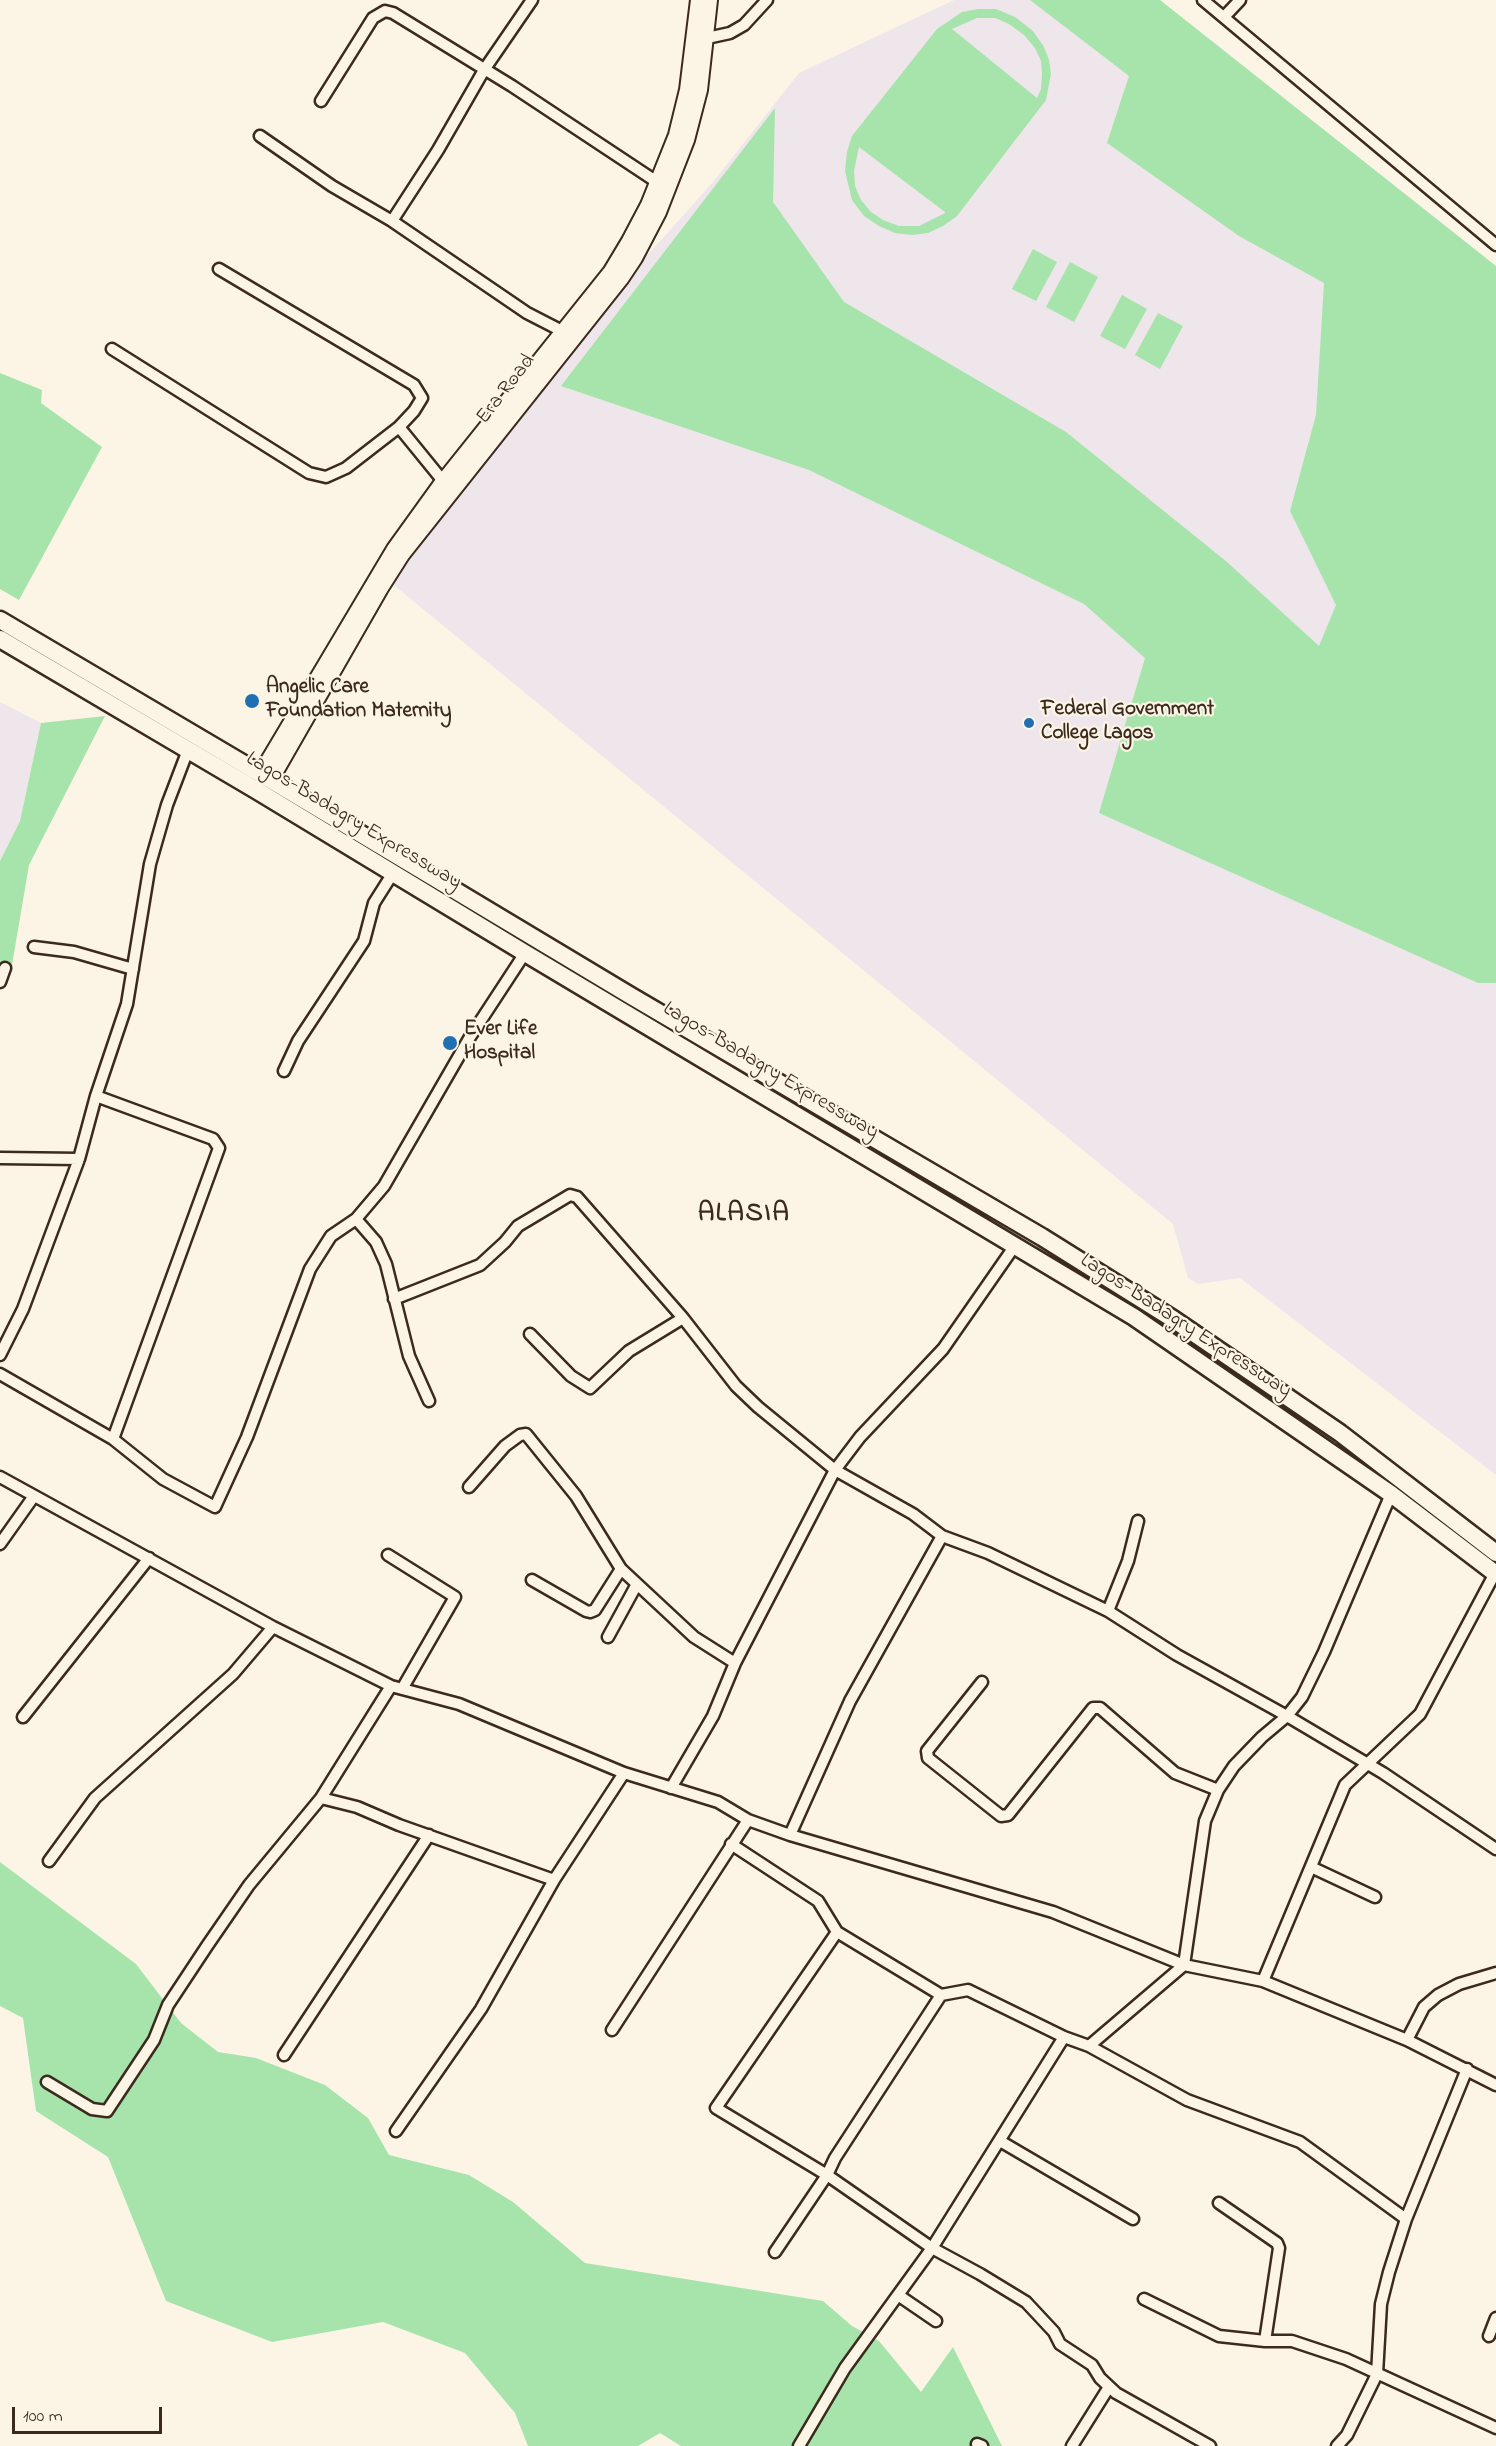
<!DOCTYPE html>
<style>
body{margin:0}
#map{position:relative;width:1496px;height:2446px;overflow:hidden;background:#fcf5e5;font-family:"Indie Flower",sans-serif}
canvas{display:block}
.scale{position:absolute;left:12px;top:2407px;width:150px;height:27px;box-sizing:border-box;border:3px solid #3b2a1e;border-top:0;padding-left:8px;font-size:18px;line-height:21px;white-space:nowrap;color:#3b2a1e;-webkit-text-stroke:4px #fcf5e5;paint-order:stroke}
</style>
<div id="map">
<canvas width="1496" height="2446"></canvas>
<div class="scale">100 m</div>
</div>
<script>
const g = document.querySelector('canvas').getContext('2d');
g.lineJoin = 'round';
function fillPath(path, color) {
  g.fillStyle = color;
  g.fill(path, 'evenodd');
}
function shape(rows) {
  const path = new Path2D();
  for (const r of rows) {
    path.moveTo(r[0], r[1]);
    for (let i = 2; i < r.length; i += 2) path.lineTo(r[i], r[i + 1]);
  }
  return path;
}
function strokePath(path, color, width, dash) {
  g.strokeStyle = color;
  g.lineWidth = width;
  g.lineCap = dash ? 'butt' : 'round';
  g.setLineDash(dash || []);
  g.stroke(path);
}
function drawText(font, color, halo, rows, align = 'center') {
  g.font = font + ' "Indie Flower",sans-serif';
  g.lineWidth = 4.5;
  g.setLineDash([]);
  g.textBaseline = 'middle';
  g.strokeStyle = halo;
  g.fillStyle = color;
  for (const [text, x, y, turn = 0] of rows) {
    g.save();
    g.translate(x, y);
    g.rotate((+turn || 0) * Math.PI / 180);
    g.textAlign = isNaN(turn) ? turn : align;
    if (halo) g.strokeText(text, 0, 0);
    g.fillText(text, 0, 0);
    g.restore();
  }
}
const built = shape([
 [954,0,1160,0,1496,266,1496,1475,1240,1278,1198,1284,1188,1278,1173,1224,390,582,448,505,636,268,713,182,799,73],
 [0,702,41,723,20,821,0,861]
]);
const green = shape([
 [1030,0,1160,0,1496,266,1496,983,1478,983,1099,813,1145,658,1084,604,809,470,561,386,775,108,773,202,844,302,1066,432,1227,562,1319,646,1336,605,1290,511,1316,415,1324,283,1239,236,1107,143,1129,76],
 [978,9,996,9,1015,17,1033,31,1044,47,1049,60,1051,74,1046,100,957,216,943,226,928,233,912,235,895,233,879,226,864,216,852,200,845,171,847,152,852,136,937,29,962,12],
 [977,18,995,18,1009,24,1024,35,1035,48,1041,61,1042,74,1041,89,1037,98,952,29],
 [859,147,945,212,945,213,919,226,899,226,883,220,871,212,861,200,855,186,854,171],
 [1033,249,1057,262,1036,301,1012,289],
 [1070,262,1098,277,1074,322,1046,307],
 [1122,295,1147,309,1125,349,1100,336],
 [1158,313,1183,326,1160,369,1135,355],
 [0,373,42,390,41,403,102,447,19,600,0,589],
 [105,716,29,865,12,965,0,961,0,861,20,821,41,723],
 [0,1862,136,1964,181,2023,218,2052,256,2058,325,2085,368,2118,389,2155,469,2175,513,2202,585,2263,823,2301,852,2326,879,2341,921,2392,953,2347,1002,2446,681,2446,660,2433,638,2446,528,2446,515,2413,465,2353,383,2322,272,2342,166,2301,108,2157,36,2111,23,2018,0,2006]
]);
const minor = shape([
 [1203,0,1496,245],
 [1224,17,1240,0],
 [707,38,730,33,744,25,767,0],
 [321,101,373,18,385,11,393,13,512,86,657,182],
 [260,136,332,186,392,221,527,313,562,331],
 [392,221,438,150,484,70,532,0],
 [112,349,309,473,326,477,346,468,399,427,414,411,422,398,414,385,219,269],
 [399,427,443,481],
 [34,947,74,952,133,969],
 [0,982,5,968],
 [284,1071,298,1041,364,941,374,903,393,873],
 [96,1096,213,1139,219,1148,113,1439],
 [0,1158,79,1159],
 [356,1219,376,1242,386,1264,409,1356,429,1401],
 [394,1299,480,1265,505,1242,518,1226,570,1195,577,1197,683,1318,736,1386,758,1407,835,1470,913,1514,942,1536,988,1553,1108,1611,1177,1655,1287,1716,1383,1773,1496,1849],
 [530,1334,571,1376,590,1388,629,1351,683,1318],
 [0,1355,23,1309,79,1159,96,1096,127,1004,150,864,167,805,188,750],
 [0,1374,113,1439,163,1479,215,1507,247,1437,310,1269,331,1236,356,1219,384,1186,470,1037,525,953],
 [0,1477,273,1627,391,1686,459,1704,624,1773,718,1802,748,1820,790,1835,1053,1912,1184,1965,1263,1981,1407,2040,1496,2085],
 [469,1487,505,1446,520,1435,526,1434,576,1496,621,1569,694,1637,735,1663],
 [0,1544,34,1496],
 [388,1555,455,1597,402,1689],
 [532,1580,586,1611,590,1612,595,1610,621,1569],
 [1108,1611,1128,1561,1138,1521],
 [608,1637,637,1584],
 [982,1682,927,1751,928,1758,1001,1816,1008,1815,1093,1708,1100,1708,1175,1773,1218,1790],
 [23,1717,149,1558],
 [671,1788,713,1716,735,1663,835,1470,860,1437,943,1349,1016,1244],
 [321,1798,357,1807,399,1825,554,1880],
 [790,1835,850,1701,942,1536],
 [731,1844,818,1901,837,1932,941,1995,968,1990,1064,2037,1089,2046,1187,2100,1300,2142,1406,2219],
 [49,1861,95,1798,233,1674,273,1627],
 [1311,1867,1375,1897],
 [837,1932,716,2108,827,2175,932,2248,980,2274,1026,2302,1054,2332,1060,2344,1092,2365,1100,2378,1116,2393,1210,2446],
 [1263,1981,1345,1785,1420,1714,1495,1573],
 [612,2030,748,1820],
 [1407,2040,1424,2007,1438,1995,1459,1984,1496,1973],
 [1089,2046,1184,1965,1205,1821,1218,1790,1234,1766,1262,1737,1287,1716,1302,1697,1324,1652,1391,1494],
 [284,2055,429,1835],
 [47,2082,92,2109,107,2111,154,2040,168,2005,207,1946,249,1885,321,1798,391,1686],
 [396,2131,481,2009,554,1880,624,1773],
 [1000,2141,1133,2219],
 [1219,2203,1277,2243,1279,2248,1265,2341],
 [775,2252,827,2175,835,2158,941,1995],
 [898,2295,936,2321],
 [1144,2299,1219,2336,1265,2341,1292,2341,1346,2359,1496,2428],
 [1489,2336,1496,2318],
 [977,2444,982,2446],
 [799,2446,845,2368,932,2248,1064,2037],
 [1072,2446,1109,2387],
 [1337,2446,1347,2435,1377,2374,1381,2304,1389,2272,1406,2219,1467,2069]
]);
const major = shape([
 [260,774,394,549,443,481,611,271,629,241,648,205,676,135,687,90,698,0],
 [271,780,381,588,402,555,621,279,635,258,659,212,687,140,700,90,710,0]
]);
const highway = shape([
 [0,620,271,780,631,996,1042,1237,1173,1319,1340,1433,1496,1553],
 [0,639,256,790,525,953,1134,1317,1391,1494,1496,1574]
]);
const markers = [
 [252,701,8,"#1f6fb2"],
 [1029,723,6,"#1f6fb2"],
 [450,1043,8,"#1f6fb2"]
];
const streetNames = [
 ["Era Road",507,390,-52],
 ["Lagos-Badagry Expressway",353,822,31],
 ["Lagos-Badagry Expressway",770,1072,31],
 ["Lagos-Badagry Expressway",1185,1327,33]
];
const poiNames = [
 ["Angelic Care",266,689],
 ["Foundation Maternity",266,713],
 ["Federal Government",1041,711],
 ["College Lagos",1041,735],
 ["Ever Life",464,1031],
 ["Hospital",464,1055]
];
const districtNames = [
 ["ALASIA",744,1216]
];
fillPath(built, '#eee6ea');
fillPath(green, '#a6e4ab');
strokePath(minor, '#3b2a1e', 15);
strokePath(major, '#3b2a1e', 18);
strokePath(highway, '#3b2a1e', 21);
strokePath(minor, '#fcf5e5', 10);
strokePath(major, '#fcf5e5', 14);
strokePath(highway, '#fcf5e5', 16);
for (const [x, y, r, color] of markers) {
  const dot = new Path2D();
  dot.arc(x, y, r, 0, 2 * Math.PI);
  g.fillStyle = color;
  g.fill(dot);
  strokePath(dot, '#fcf5e5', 2);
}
drawText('21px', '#3b2a1e', '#fcf5e5', streetNames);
drawText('bold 21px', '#3b2a1e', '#fcf5e5', poiNames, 'left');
g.letterSpacing = '1.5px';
drawText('bold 27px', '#3b2a1e', '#fcf5e5', districtNames);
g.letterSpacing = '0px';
</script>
